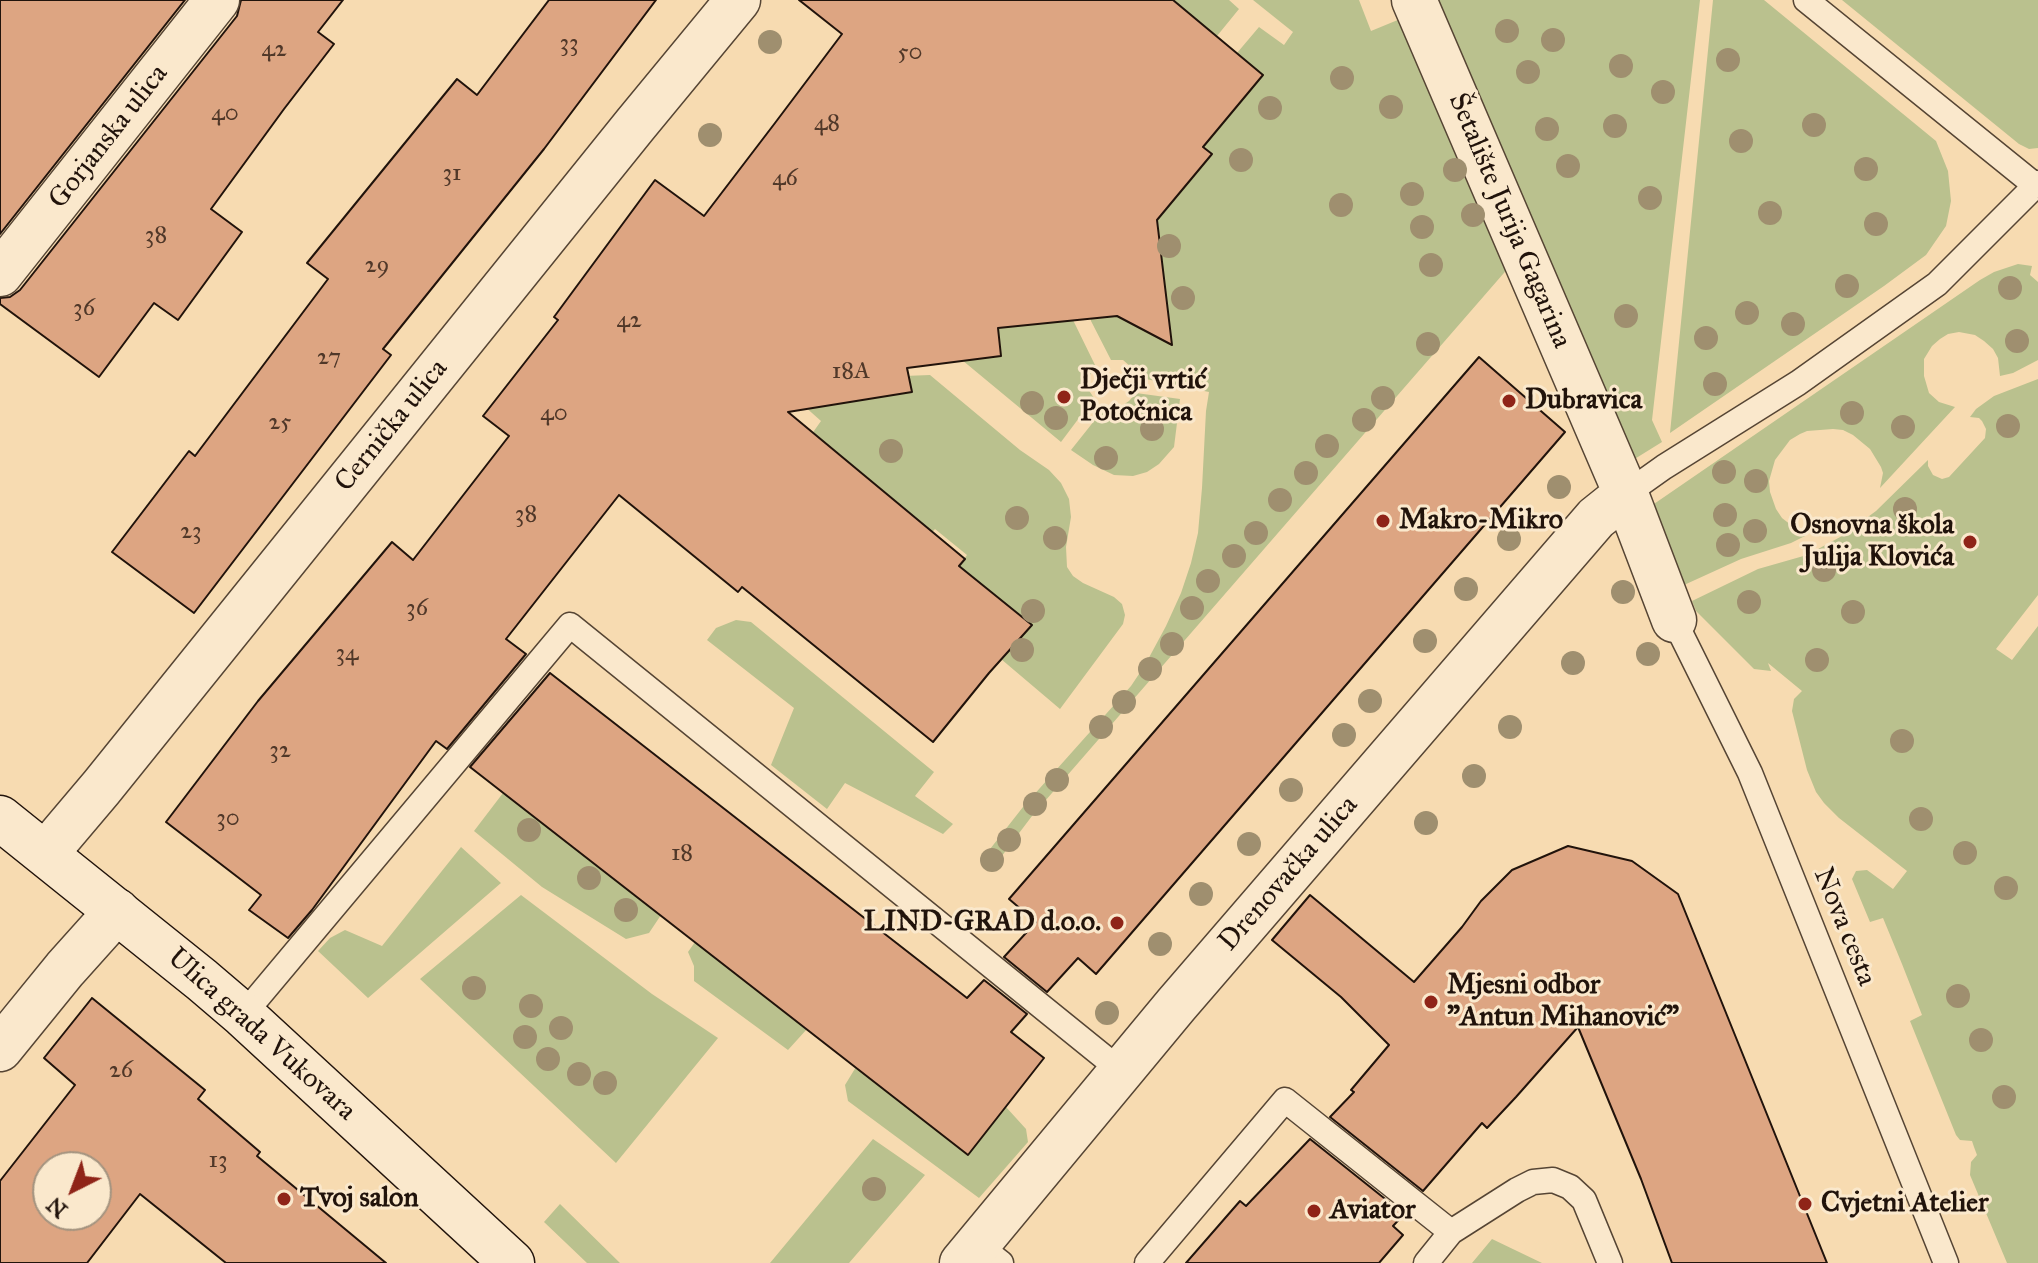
<!DOCTYPE html>
<meta charset="utf-8">
<style>
body{margin:0}
#map{position:relative;width:2038px;height:1263px;overflow:hidden;background:#f7dbb1;font-family:"IM FELL Great Primer",serif}
canvas{display:block}
.north{position:absolute;left:32px;top:1151px;width:80px;height:80px;box-sizing:border-box;background:#fae8cc;border:2px solid #a3937f;border-radius:50%;rotate:222deg;font-size:22px;font-weight:700;line-height:32px;text-align:center;color:#21130b}
.north::after{content:'';display:block;margin:auto;width:28px;height:36px;background:#8f2418;clip-path:polygon(50% 0,100% 100%,50% 72%,0 100%)}
</style>
<div id="map">
<canvas width="2038" height="1263"></canvas>
<div class="north">N</div>
</div>
<script>
const g = document.querySelector('canvas').getContext('2d');
g.lineJoin = 'round';
function fillPath(path, color) {
  g.fillStyle = color;
  g.fill(path, 'evenodd');
}
function shape(rows) {
  const path = new Path2D();
  for (const r of rows) {
    path.moveTo(r[0], r[1]);
    for (let i = 2; i < r.length; i += 2) path.lineTo(r[i], r[i + 1]);
  }
  return path;
}
function strokePath(path, color, width, dash) {
  g.strokeStyle = color;
  g.lineWidth = width;
  g.lineCap = dash ? 'butt' : 'round';
  g.setLineDash(dash || []);
  g.stroke(path);
}
function drawText(font, color, halo, rows, align = 'center') {
  g.font = font + ' "IM FELL Great Primer",serif';
  g.lineWidth = 6;
  g.setLineDash([]);
  g.textBaseline = 'middle';
  g.strokeStyle = halo;
  g.fillStyle = color;
  for (const [text, x, y, turn = 0] of rows) {
    g.save();
    g.translate(x, y);
    g.rotate((+turn || 0) * Math.PI / 180);
    g.textAlign = isNaN(turn) ? turn : align;
    if (halo) g.strokeText(text, 0, 0);
    g.fillText(text, 0, 0);
    g.restore();
  }
}
const green = shape([
 [1173,0,1229,0,1239,9,1217,36],
 [1253,0,1359,0,1371,31,1405,17,1510,266,1032,816,992,869,983,858,1023,807,1131,686,1145,665,1166,626,1181,593,1191,563,1198,533,1202,488,1206,411,1209,392,1136,377,1131,367,1123,360,1111,360,1091,321,1085,265,1164,276,1157,215,1167,167,1187,184,1212,155,1203,147,1263,75,1237,53,1259,27,1284,45,1293,32],
 [1438,0,1700,0,1652,420,1662,442,1633,460],
 [1713,0,1764,0,1936,141,1948,171,1951,201,1946,226,1926,255,1884,286,1670,433],
 [1842,0,2038,0,2038,148,2029,149,2019,144],
 [2018,264,2032,266,2030,275,2038,282,2038,360,2013,373,2000,376,1998,358,1993,349,1984,341,1975,335,1959,332,1948,334,1940,339,1932,346,1924,359,1924,376,1929,393,1939,402,1955,407,1880,488,1883,473,1881,467,1870,449,1853,435,1843,430,1833,429,1807,431,1800,434,1790,440,1775,460,1769,481,1770,492,1776,509,1782,518,1805,536,1791,543,1741,559,1684,585,1651,506,1980,280,1994,272],
 [995,311,1073,320,1095,365,1088,380,1088,389,1094,398,1061,442,962,360,1001,356],
 [930,375,1020,450,1049,470,1061,483,1069,499,1071,517,1066,547,1067,567,1073,576,1083,583,1114,597,1122,604,1125,615,1123,624,1060,709,988,648,959,566,967,555,935,529,924,541,884,507,891,497,854,466,804,445,821,421,776,381],
 [2038,379,2038,595,1996,649,2012,660,2038,626,2038,1263,2007,1263,1970,1175,1971,1162,1977,1155,1974,1147,1972,1141,1960,1140,1956,1135,1910,1021,1922,1015,1902,964,1883,918,1870,922,1852,879,1856,871,1867,870,1893,889,1907,871,1839,818,1824,803,1816,792,1807,770,1792,711,1794,699,1802,691,1768,663,1771,671,1754,669,1696,611,1692,601,1758,569,1807,555,1842,536,1876,511,1928,460,1928,466,1933,475,1942,479,1949,477,1985,438,1986,429,1982,421,1979,418,1970,417,1976,409,1994,396],
 [1136,393,1180,399,1174,447,1159,464,1147,472,1133,476,1114,475,1093,465,1071,450,1106,406,1114,408,1120,407,1129,401],
 [736,620,751,622,934,772,915,796,953,824,943,834,845,783,827,809,771,765,794,708,707,640,716,628],
 [503,793,661,915,649,933,626,939,542,887,474,831],
 [461,847,501,883,368,998,318,951,330,938,345,930,382,946],
 [521,895,652,994,718,1038,616,1163,420,979],
 [695,942,807,1029,788,1050,694,981,694,966,688,952],
 [856,1067,968,1155,1006,1107,1026,1129,1028,1142,979,1198,848,1101,845,1085],
 [873,1139,925,1175,849,1263,770,1263],
 [560,1204,620,1263,587,1263,544,1222],
 [1492,1239,1542,1263,1472,1263]
]);
const building = shape([
 [0,0,185,0,0,234,0,0],
 [241,0,343,0,318,32,334,44,284,109,211,209,242,232,178,320,154,303,99,377,0,304,0,298,10,297,20,290,237,16,241,0],
 [549,0,656,0,544,149,383,349,391,355,194,613,112,552,189,451,195,456,328,279,307,263,457,79,477,95,549,0],
 [799,0,1173,0,1263,75,1203,147,1212,154,1157,220,1172,345,1117,316,998,328,1001,356,907,368,912,392,788,412,965,559,959,566,1032,625,989,673,933,742,742,587,738,592,619,495,506,639,526,654,447,749,436,741,312,910,288,938,249,910,261,895,166,822,258,701,392,542,413,560,509,436,483,416,558,320,554,317,655,180,704,216,775,123,842,34,799,0],
 [1479,357,1565,432,1096,974,1078,958,1047,992,1004,957,1036,922,1009,899,1479,357],
 [550,673,967,998,984,980,1027,1014,1011,1032,1044,1058,968,1155,470,767,550,673],
 [1568,846,1632,861,1678,894,1827,1263,1672,1263,1641,1179,1578,1027,1516,1097,1487,1128,1482,1123,1423,1191,1330,1117,1354,1092,1351,1090,1389,1045,1341,997,1272,940,1310,895,1414,982,1462,927,1481,901,1512,870,1568,846],
 [92,998,205,1090,198,1099,260,1152,257,1156,386,1263,226,1263,140,1194,87,1263,0,1263,0,1181,75,1085,44,1058,92,998],
 [48,1167,96,1167,96,1215,48,1215,48,1167],
 [1310,1139,1404,1214,1393,1226,1403,1235,1379,1263,1186,1263,1240,1201,1246,1206,1310,1139]
]);
const lane = shape([
 [1806,0,2036,186],
 [1626,494,1664,467,1798,383,1937,284,2038,183],
 [1674,620,1750,773,1946,1263],
 [243,1015,570,625,1120,1070],
 [978,1245,1001,1263],
 [1147,1263,1285,1100,1451,1232],
 [1426,1263,1451,1232,1517,1190,1533,1182,1553,1180,1570,1187,1584,1200,1610,1263]
]);
const street = shape([
 [1414,0,1626,494,1674,620],
 [0,274,217,0],
 [46,853,101,788,635,125,738,0],
 [0,1049,65,969,117,911],
 [962,1263,1176,1005,1596,518,1626,494]
]);
const secondary = shape([
 [0,818,202,980,243,1015,512,1263]
]);
const trees = [
 [1507,31],
 [1553,40],
 [770,42],
 [1728,60],
 [1621,66],
 [1528,72],
 [1342,78],
 [1663,92],
 [1391,107],
 [1270,108],
 [1814,125],
 [1615,126],
 [1547,129],
 [710,135],
 [1741,141],
 [1241,160],
 [1568,166],
 [1866,169],
 [1455,170],
 [1412,194],
 [1650,198],
 [1341,205],
 [1770,213],
 [1473,215],
 [1876,224],
 [1422,227],
 [1169,246],
 [1431,265],
 [1847,286],
 [2010,288],
 [1183,298],
 [1747,313],
 [1626,316],
 [1793,324],
 [1706,338],
 [2017,341],
 [1428,344],
 [1715,384],
 [1383,398],
 [1032,403],
 [1852,413],
 [1056,418],
 [1364,420],
 [2008,426],
 [1903,427],
 [1152,429],
 [1327,446],
 [891,451],
 [1106,458],
 [1724,472],
 [1306,473],
 [1756,481],
 [1559,487],
 [1280,500],
 [1905,509],
 [1725,515],
 [1017,518],
 [1755,531],
 [1256,533],
 [1055,538],
 [1509,539],
 [1728,545],
 [1234,556],
 [1824,570],
 [1208,581],
 [1466,589],
 [1623,592],
 [1749,602],
 [1192,608],
 [1033,611],
 [1853,612],
 [1425,641],
 [1172,644],
 [1022,650],
 [1648,654],
 [1817,660],
 [1573,663],
 [1150,669],
 [1370,701],
 [1124,702],
 [1101,727],
 [1510,727],
 [1344,735],
 [1902,741],
 [1474,776],
 [1057,780],
 [1291,790],
 [1035,804],
 [1921,819],
 [1426,823],
 [529,830],
 [1009,840],
 [1249,844],
 [1965,853],
 [992,860],
 [589,878],
 [2006,888],
 [1201,894],
 [626,910],
 [1160,944],
 [474,988],
 [1958,996],
 [531,1006],
 [1107,1013],
 [561,1028],
 [525,1037],
 [1981,1040],
 [548,1059],
 [579,1074],
 [605,1083],
 [2004,1097],
 [874,1189]
];
const markers = [
 [1064,397,8,"#8f2418"],
 [1509,401,8,"#8f2418"],
 [1383,521,8,"#8f2418"],
 [1970,542,8,"#8f2418"],
 [1117,923,8,"#8f2418"],
 [1431,1002,8,"#8f2418"],
 [284,1199,8,"#8f2418"],
 [1805,1204,8,"#8f2418"],
 [1314,1211,8,"#8f2418"]
];
const numberNames = [
 ["33",569,44],
 ["42",274,50],
 ["50",910,53],
 ["40",225,114],
 ["48",827,124],
 ["31",452,174],
 ["46",785,179],
 ["38",156,236],
 ["29",377,266],
 ["36",84,309],
 ["42",629,321],
 ["27",329,358],
 ["18A",851,372],
 ["40",554,414],
 ["25",280,423],
 ["38",526,515],
 ["23",191,532],
 ["36",417,609],
 ["34",347,654],
 ["32",280,751],
 ["30",228,819],
 ["18",682,854],
 ["26",121,1071],
 ["13",218,1161]
];
const streetNames = [
 ["Gorjanska ulica",109,137,-52],
 ["Šetalište Jurija Gagarina",1509,221,67],
 ["Cernička ulica",392,426,-51],
 ["Drenovačka ulica",1289,874,-49],
 ["Nova cesta",1844,927,68],
 ["Ulica grada Vukovara",261,1035,42]
];
const poiNames = [
 ["Dječji vrtić",1080,381],
 ["Potočnica",1080,413],
 ["Dubravica",1525,401],
 ["Makro-Mikro",1399,521],
 ["Osnovna škola",1954,526,"right"],
 ["Julija Klovića",1954,558,"right"],
 ["LIND-GRAD d.o.o.",1101,923,"right"],
 ["Mjesni odbor",1447,986],
 ["\"Antun Mihanović\"",1447,1018],
 ["Tvoj salon",300,1199],
 ["Cvjetni Atelier",1821,1204],
 ["Aviator",1330,1211]
];
fillPath(green, '#bac18e');
fillPath(building, '#dda582');
strokePath(building, '#21130b', 2);
strokePath(lane, '#564534', 27);
strokePath(street, '#564534', 47);
strokePath(secondary, '#21130b', 47);
strokePath(lane, '#fae8cc', 24);
strokePath(street, '#fae8cc', 44);
strokePath(secondary, '#fae8cc', 44);
g.fillStyle = '#9f8f6f';
for (const [x, y] of trees) {
  g.beginPath();
  g.arc(x, y, 12, 0, 2 * Math.PI);
  g.fill();
}
for (const [x, y, r, color] of markers) {
  const dot = new Path2D();
  dot.arc(x, y, r, 0, 2 * Math.PI);
  g.fillStyle = color;
  g.fill(dot);
  strokePath(dot, '#fae8cc', 3);
}
drawText('24px', '#503829', null, numberNames);
drawText('28px', '#21130b', '#fae8cc', streetNames);
drawText('bold 28px', '#21130b', '#fae8cc', poiNames, 'left');
</script>
